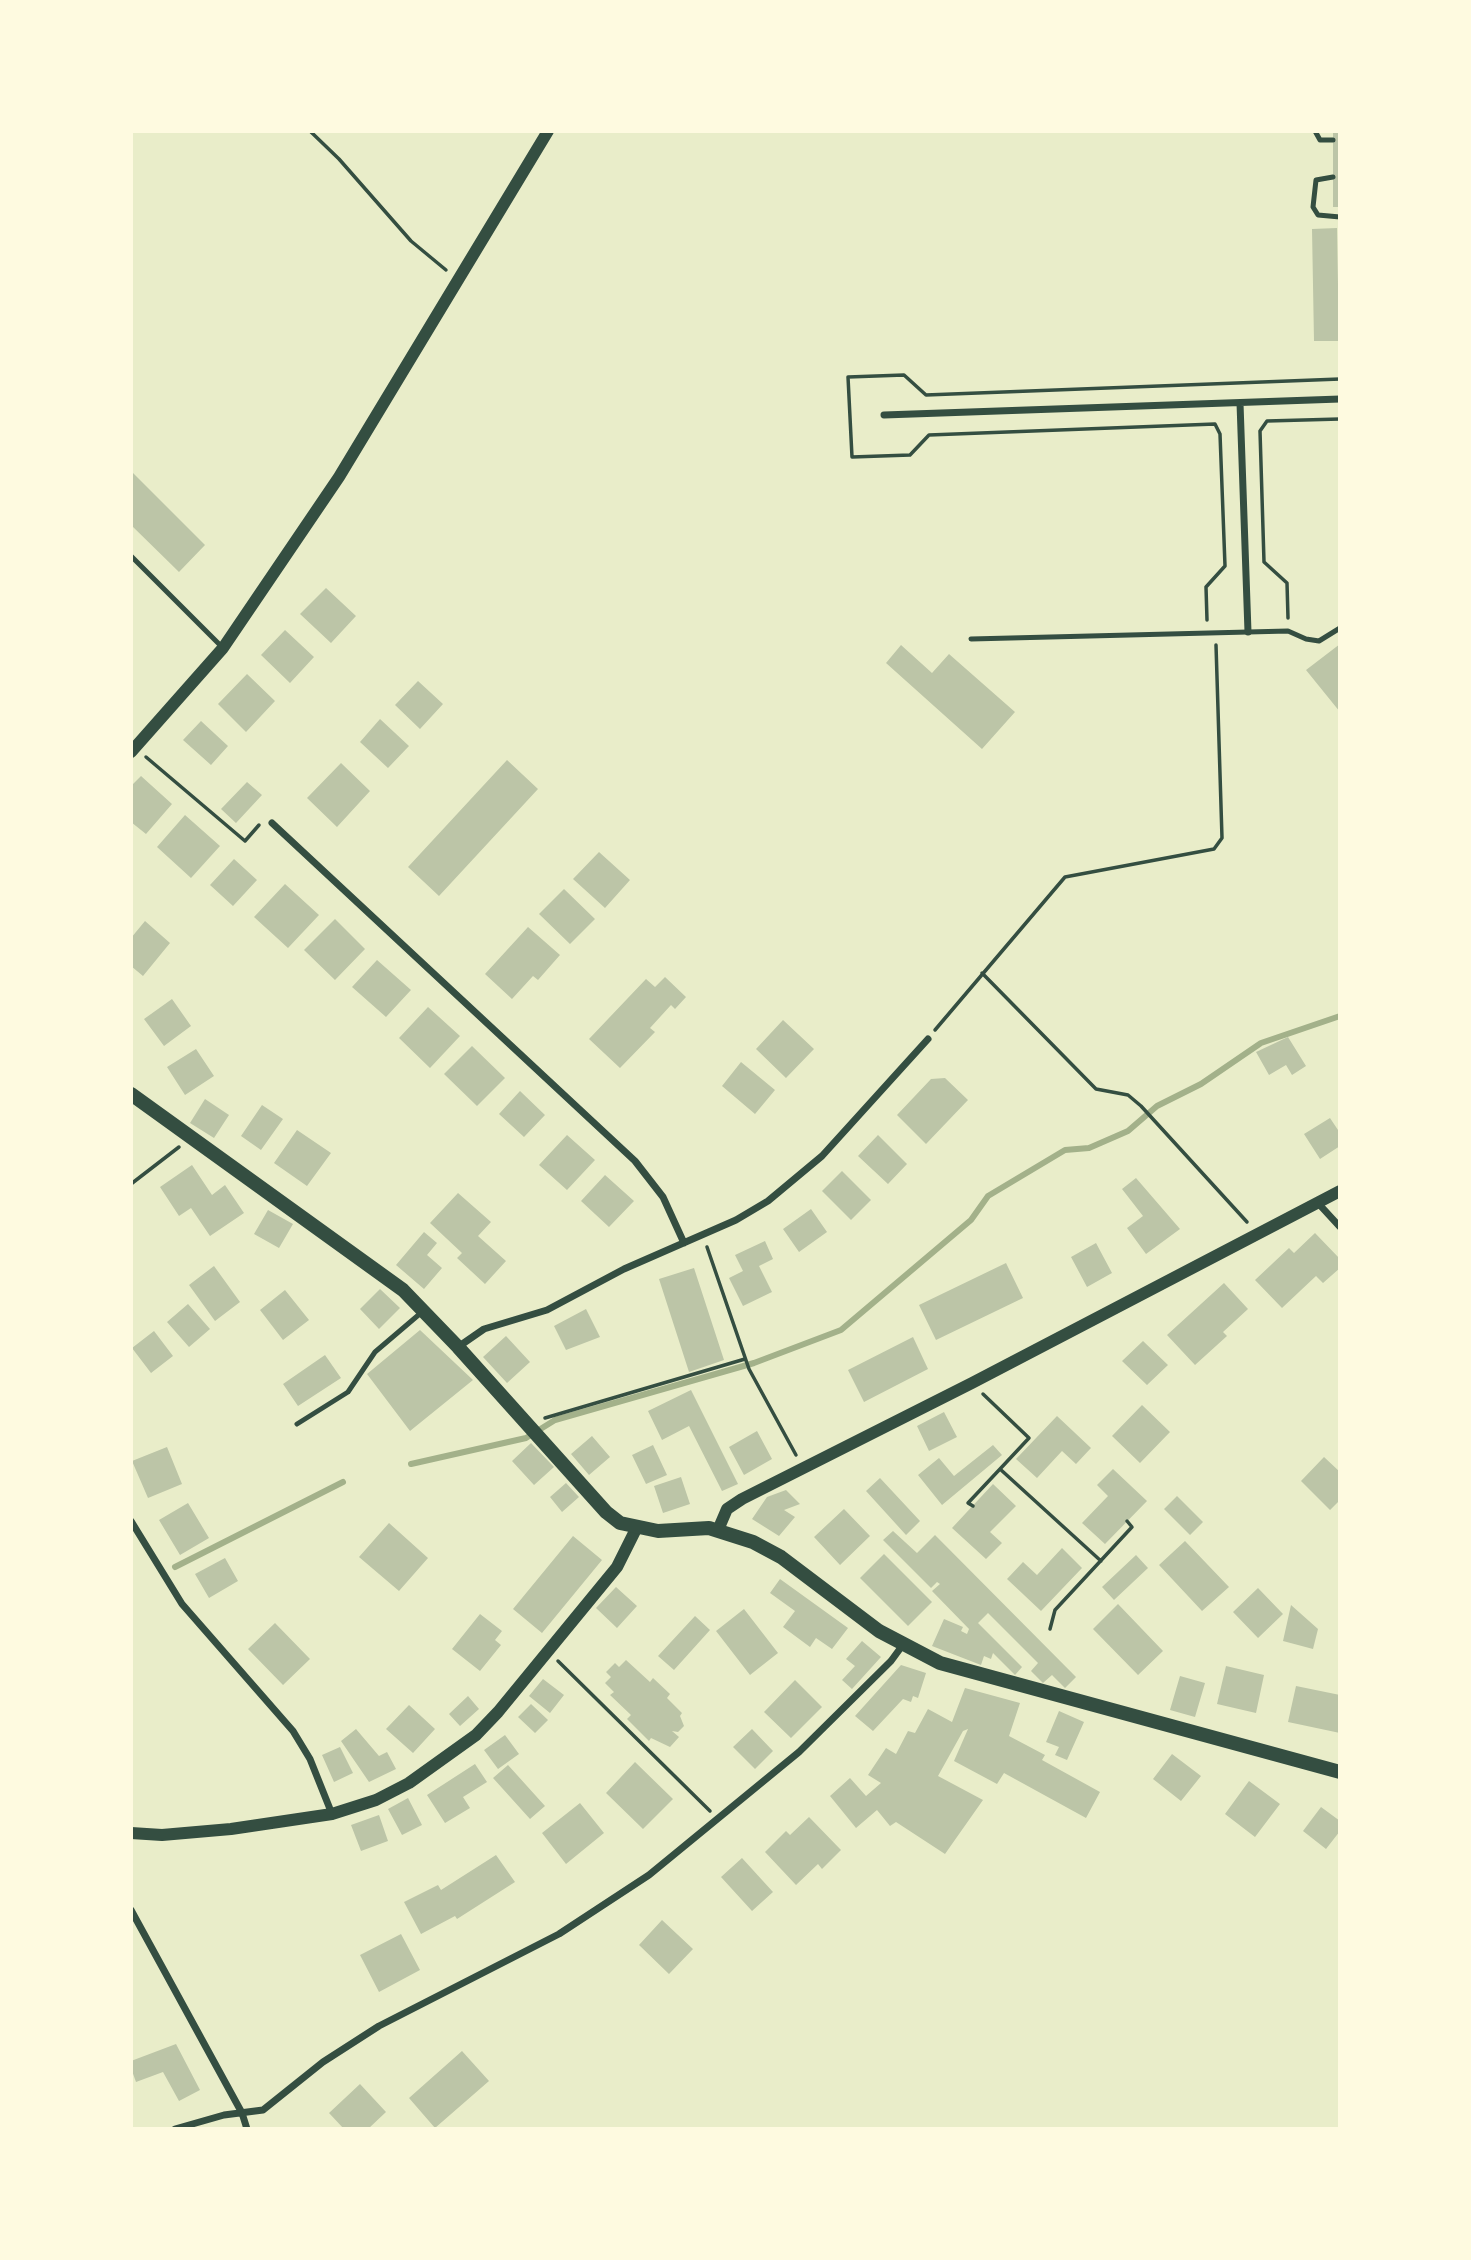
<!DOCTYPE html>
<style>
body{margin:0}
#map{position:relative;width:1471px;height:2260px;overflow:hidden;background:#e9edc9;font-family:Montserrat,sans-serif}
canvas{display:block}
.frame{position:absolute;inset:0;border:133px solid #fefae0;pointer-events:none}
</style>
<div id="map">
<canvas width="1471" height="2260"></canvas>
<div class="frame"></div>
</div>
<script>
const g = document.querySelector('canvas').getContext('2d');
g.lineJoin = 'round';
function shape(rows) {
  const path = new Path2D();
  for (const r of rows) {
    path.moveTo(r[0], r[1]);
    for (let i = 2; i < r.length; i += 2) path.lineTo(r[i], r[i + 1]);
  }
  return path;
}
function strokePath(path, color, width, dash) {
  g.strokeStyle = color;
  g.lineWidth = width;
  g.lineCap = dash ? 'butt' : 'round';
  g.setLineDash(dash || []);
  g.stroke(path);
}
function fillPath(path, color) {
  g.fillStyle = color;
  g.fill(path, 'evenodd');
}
const stream = shape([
 [411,1464,526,1438,555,1420,754,1363,841,1330,971,1220,988,1196,1065,1150,1089,1148,1128,1131,1157,1106,1201,1084,1261,1043,1340,1016],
 [175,1567,343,1482]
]);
const building = shape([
 [1333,131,1340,131,1340,207,1333,207],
 [1337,228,1339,341,1314,341,1312,229],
 [131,471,205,545,179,572,131,525],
 [326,588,356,616,331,643,300,614],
 [285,630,314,657,290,683,261,655],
 [1340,644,1340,712,1306,670],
 [901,645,932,673,949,654,1015,712,982,749,886,663],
 [247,674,275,701,246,732,218,704],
 [418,681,443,704,420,729,395,705],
 [380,719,409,746,388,768,360,742],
 [201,721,228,746,211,765,183,740],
 [507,760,538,789,439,896,408,867],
 [341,763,370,791,337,827,307,798],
 [141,776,172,804,146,834,131,822,131,786],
 [247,782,262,795,236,823,221,809],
 [185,815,220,846,191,878,157,847],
 [599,852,630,880,605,908,573,879],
 [234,859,257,880,233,906,210,885],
 [285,884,319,915,288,948,254,917],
 [564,889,595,919,570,944,539,914],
 [335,919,365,949,335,980,304,950],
 [145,921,170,943,143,976,131,966,131,938],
 [528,927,560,955,538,980,533,976,512,999,485,974],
 [377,960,411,990,386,1017,352,987],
 [665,977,686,997,675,1009,671,1005,650,1028,655,1032,620,1068,589,1039,646,979,655,987],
 [172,999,191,1026,164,1046,144,1019],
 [428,1007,460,1036,430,1068,399,1038],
 [783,1020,814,1049,786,1078,756,1049],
 [1288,1037,1306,1066,1292,1075,1286,1065,1269,1075,1256,1052],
 [472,1046,505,1078,477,1106,444,1074],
 [196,1049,214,1076,185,1095,167,1067],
 [741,1062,775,1090,755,1114,722,1086],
 [945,1078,968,1100,926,1144,897,1115,931,1079],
 [520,1091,545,1115,524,1137,499,1114],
 [205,1099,229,1115,214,1138,190,1123],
 [262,1105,283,1119,261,1150,241,1136],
 [1330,1118,1340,1133,1340,1146,1320,1159,1304,1134],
 [297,1130,331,1153,307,1186,274,1163],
 [567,1135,595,1160,567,1190,539,1165],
 [878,1135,907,1164,888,1184,858,1156],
 [192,1165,212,1195,225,1185,244,1213,210,1236,191,1208,179,1216,160,1187],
 [842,1171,871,1200,851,1220,822,1191],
 [605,1175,634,1201,609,1227,581,1201],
 [1136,1178,1180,1229,1146,1254,1127,1228,1143,1216,1122,1189],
 [458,1193,491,1222,478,1236,506,1261,485,1284,457,1258,462,1253,430,1223],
 [811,1209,827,1232,799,1252,783,1229],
 [268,1210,293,1224,279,1248,254,1234],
 [424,1232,437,1243,427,1255,442,1268,424,1289,396,1265],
 [1315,1233,1340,1259,1340,1268,1323,1283,1316,1276,1282,1308,1255,1280,1289,1248,1294,1253],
 [765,1241,773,1259,759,1266,772,1292,743,1306,729,1278,743,1271,735,1255],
 [1096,1243,1112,1273,1087,1287,1071,1257],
 [1006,1263,1023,1298,936,1340,919,1305],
 [214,1266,240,1302,215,1321,189,1285],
 [694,1268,724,1360,689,1372,659,1279],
 [1224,1283,1248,1309,1223,1332,1227,1336,1195,1365,1167,1335],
 [380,1289,400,1308,379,1329,360,1309],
 [285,1290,309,1320,283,1340,260,1310],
 [188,1304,210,1329,189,1347,167,1322],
 [586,1309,600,1337,566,1350,554,1326],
 [420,1330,473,1380,410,1431,367,1374],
 [154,1331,173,1356,151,1373,132,1348],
 [506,1336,530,1362,507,1383,483,1357],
 [913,1337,928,1369,864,1402,848,1370],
 [1143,1341,1168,1365,1147,1385,1122,1361],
 [325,1355,341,1378,298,1406,283,1384],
 [691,1390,738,1484,722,1491,689,1426,662,1440,648,1411],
 [1142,1405,1170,1432,1140,1463,1112,1436],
 [944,1412,957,1437,929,1451,917,1426],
 [1057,1416,1091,1448,1076,1464,1062,1451,1037,1478,1016,1459],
 [757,1431,772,1459,744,1475,729,1447],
 [592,1436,610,1457,589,1475,571,1454],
 [531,1443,554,1467,534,1485,512,1461],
 [653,1445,667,1475,646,1484,632,1455],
 [993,1445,1002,1455,942,1505,918,1475,939,1458,954,1476],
 [167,1447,182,1484,148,1498,132,1461],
 [1324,1457,1340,1472,1340,1500,1330,1510,1301,1481],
 [1113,1469,1147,1501,1105,1544,1082,1523,1108,1496,1097,1485],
 [681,1477,690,1504,663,1513,654,1486],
 [880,1478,920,1521,906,1535,866,1491],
 [566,1483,579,1497,562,1512,550,1497],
 [993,1484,1016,1506,990,1532,1002,1543,986,1559,952,1528],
 [786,1490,800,1504,784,1510,795,1517,779,1536,752,1519,767,1497],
 [1177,1496,1203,1522,1190,1535,1164,1509],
 [188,1503,209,1538,180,1555,159,1520],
 [844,1509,870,1536,840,1565,814,1537],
 [389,1523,428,1558,399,1591,359,1557],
 [893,1531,917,1553,935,1535,1076,1677,1065,1688,1052,1675,1043,1683,1031,1671,1038,1663,988,1613,978,1623,1022,1667,1015,1675,993,1653,991,1659,984,1656,981,1665,932,1646,944,1619,963,1627,961,1631,967,1634,969,1629,932,1591,940,1584,937,1582,931,1588,883,1540],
 [573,1536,602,1560,542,1633,513,1609],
 [1185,1541,1229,1587,1202,1611,1159,1565],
 [1062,1548,1082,1568,1041,1611,1007,1579,1023,1562,1037,1575],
 [884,1554,932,1602,908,1626,860,1578],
 [1136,1555,1148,1568,1114,1600,1102,1587],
 [225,1558,238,1581,209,1598,195,1574],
 [780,1579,848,1628,832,1649,816,1638,810,1647,783,1627,795,1611,770,1593],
 [616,1587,637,1606,617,1628,596,1608],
 [1258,1588,1283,1614,1258,1638,1233,1612],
 [1118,1604,1163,1651,1138,1675,1093,1629],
 [1291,1605,1318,1629,1313,1649,1283,1641],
 [744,1609,778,1653,750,1675,716,1631],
 [480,1614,502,1631,495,1640,501,1645,480,1671,452,1649],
 [695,1616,710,1630,674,1670,658,1656],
 [275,1623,310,1659,283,1685,248,1649],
 [862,1641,881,1657,852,1689,842,1680,855,1666,846,1659],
 [626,1660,650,1682,653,1678,670,1694,667,1698,682,1713,680,1716,684,1726,678,1732,672,1731,679,1737,670,1747,651,1738,649,1741,627,1719,631,1715,610,1695,614,1692,605,1683,611,1677,606,1672,615,1663,619,1667],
 [901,1665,926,1673,918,1698,913,1696,911,1702,903,1699,873,1731,855,1716],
 [1226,1666,1264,1675,1256,1713,1217,1704],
 [1180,1676,1205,1683,1195,1717,1170,1710],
 [543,1679,564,1695,550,1713,529,1696],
 [795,1680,822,1707,791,1738,764,1712],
 [1296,1686,1340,1695,1340,1733,1288,1722],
 [965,1688,1020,1703,1009,1736,1045,1755,1042,1760,1100,1792,1086,1818,1004,1773,997,1784,954,1761,968,1729,963,1731,938,1776,983,1800,945,1854,896,1822,890,1826,877,1810,856,1828,830,1796,850,1778,866,1796,881,1783,868,1775,886,1748,896,1754,908,1731,915,1733,928,1709,952,1722],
 [468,1696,479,1709,460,1726,449,1714],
 [531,1704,548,1720,535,1733,518,1717],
 [409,1705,435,1729,413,1753,386,1729],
 [1059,1711,1084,1722,1067,1760,1055,1755,1059,1747,1046,1742],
 [356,1729,379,1756,387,1752,396,1769,369,1782,341,1741],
 [752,1729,773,1751,755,1769,733,1747],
 [505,1735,519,1754,498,1769,484,1750],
 [340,1747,353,1773,334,1782,322,1755],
 [1172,1754,1201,1776,1181,1801,1153,1779],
 [635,1762,673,1799,643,1829,606,1793],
 [475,1764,487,1782,463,1797,470,1808,445,1823,427,1795],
 [508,1765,545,1806,530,1819,493,1778],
 [1249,1781,1280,1804,1255,1837,1225,1814],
 [408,1798,422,1825,402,1835,388,1809],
 [580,1803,604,1833,566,1864,542,1833],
 [1321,1807,1340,1821,1340,1831,1326,1849,1303,1831],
 [379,1815,388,1841,361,1851,351,1825],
 [809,1817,841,1850,822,1869,818,1864,796,1885,765,1852,786,1831,790,1835],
 [496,1855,515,1882,457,1919,455,1916,421,1934,404,1902,438,1885,441,1890],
 [742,1858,773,1892,752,1911,721,1877],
 [662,1920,693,1949,669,1974,639,1945],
 [401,1934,420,1970,379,1992,360,1955],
 [176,2044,200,2090,179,2101,163,2072,136,2082,131,2068,131,2061],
 [462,2051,489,2081,435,2128,409,2098],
 [360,2084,386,2112,368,2129,344,2129,329,2113]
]);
const path = shape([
 [310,131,339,159,411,241,446,270],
 [1288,618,1287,583,1264,562,1260,431,1267,421,1340,419],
 [1207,620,1206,587,1225,566,1220,434,1215,424,929,435,910,455,852,457,848,377,904,375,926,395,1340,379],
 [146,757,245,841,259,825],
 [982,973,1096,1089,1128,1095,1141,1106,1247,1222],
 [935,1030,1065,877,1214,849,1222,838,1216,645],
 [131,1184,179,1147],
 [707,1247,749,1369,796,1455],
 [983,1394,1029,1438,1000,1469,1101,1561],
 [545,1418,745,1359],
 [973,1506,968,1503,1000,1469],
 [1050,1629,1055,1610,1132,1527,1127,1521],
 [558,1661,710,1811]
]);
const service = shape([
 [1315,131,1320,140,1333,140],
 [1333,177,1316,180,1313,207,1318,215,1340,217],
 [131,556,223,648],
 [971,639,1288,631,1306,639,1319,641,1340,628],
 [297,1424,348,1392,375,1352,422,1312]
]);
const minor = shape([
 [1240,403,1248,632],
 [884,415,1340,399],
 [272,823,635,1161,663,1197,684,1243],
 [1317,1202,1340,1227],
 [458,1347,484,1329,547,1310,624,1269,736,1220,768,1201,822,1156,928,1039],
 [131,1521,182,1604,293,1731,310,1759,332,1814],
 [131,1910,242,2113,247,2129],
 [175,2129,224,2115,263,2110,323,2062,379,2026,559,1934,649,1875,799,1752,891,1661,902,1646]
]);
const tertiary = shape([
 [131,752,223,648,339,477,548,131],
 [718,1530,727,1509,742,1499,972,1383,1340,1191],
 [131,1833,162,1835,231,1829,332,1814,376,1800,409,1783,476,1735,498,1712,617,1567,636,1529]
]);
const secondary = shape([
 [131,1094,403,1290,458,1347,606,1512,620,1523,658,1531,709,1528,753,1542,781,1557,879,1631,940,1663,1340,1772]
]);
strokePath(stream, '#a3b18a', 6);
fillPath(building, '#bcc5a7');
strokePath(path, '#344e41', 3.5);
strokePath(service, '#344e41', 5);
strokePath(minor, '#344e41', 7);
strokePath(tertiary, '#344e41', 12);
strokePath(secondary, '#344e41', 14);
</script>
